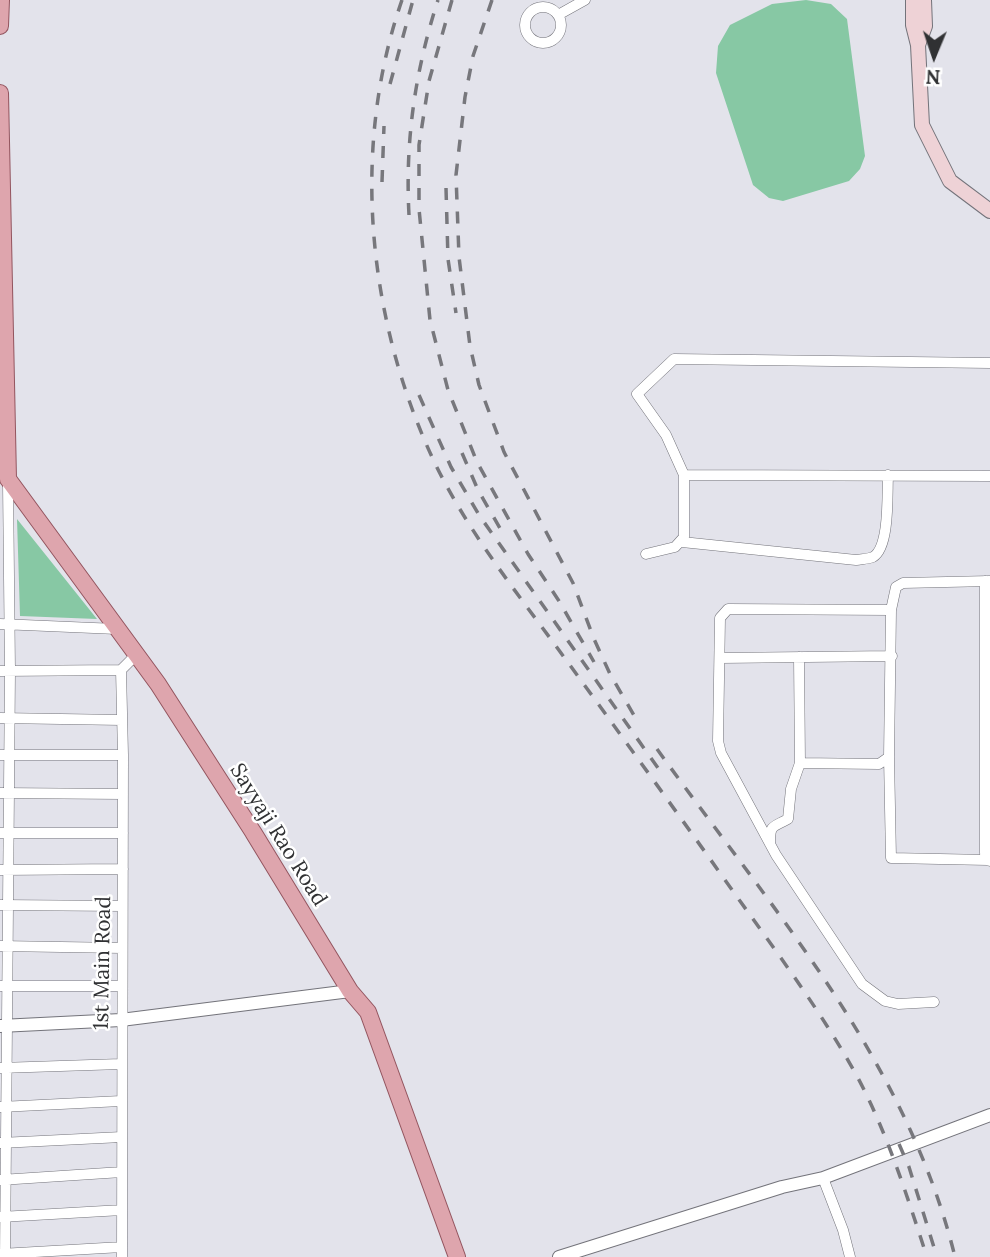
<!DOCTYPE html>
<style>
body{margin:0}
#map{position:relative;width:990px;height:1257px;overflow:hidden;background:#e3e3eb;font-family:Lora,serif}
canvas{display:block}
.north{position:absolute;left:899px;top:21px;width:70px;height:70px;-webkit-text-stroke:5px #fff;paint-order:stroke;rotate:182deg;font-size:19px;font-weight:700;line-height:28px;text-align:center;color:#303133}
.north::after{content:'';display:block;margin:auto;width:24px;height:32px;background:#303133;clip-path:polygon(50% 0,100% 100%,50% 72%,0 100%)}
</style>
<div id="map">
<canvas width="990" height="1257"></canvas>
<div class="north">N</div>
</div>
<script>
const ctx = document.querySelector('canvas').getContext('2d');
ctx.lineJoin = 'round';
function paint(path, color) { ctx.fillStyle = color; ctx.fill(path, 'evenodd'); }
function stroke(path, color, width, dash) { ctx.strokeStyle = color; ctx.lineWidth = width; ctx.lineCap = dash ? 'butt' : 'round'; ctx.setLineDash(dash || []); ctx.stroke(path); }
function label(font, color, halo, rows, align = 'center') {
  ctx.font = font + ' Lora,serif'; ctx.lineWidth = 5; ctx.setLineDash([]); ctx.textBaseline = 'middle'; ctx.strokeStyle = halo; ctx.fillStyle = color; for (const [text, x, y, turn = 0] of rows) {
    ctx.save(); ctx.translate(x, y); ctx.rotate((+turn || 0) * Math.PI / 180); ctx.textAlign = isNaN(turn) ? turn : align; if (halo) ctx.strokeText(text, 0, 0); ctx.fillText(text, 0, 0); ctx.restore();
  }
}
paint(new Path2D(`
 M806,0L831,4L847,19L865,156L860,169L849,181L783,201L769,198L753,185L716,73L718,46L730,25L772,4Z
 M17,519L97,619L20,616Z`), '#87c8a4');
const minor = new Path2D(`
 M525 25a18 18 0 1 1 36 0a18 18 0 1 1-36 0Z
 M558,15L585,0
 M684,475L990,476
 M682,542L856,560C861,559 868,559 873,557C890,547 887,494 888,475
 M646,554L675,547L684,537V475L666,435L637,394L674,359L990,363
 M985,581V853L990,861
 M891,610L728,609L720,618L718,741L721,753L776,855L862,984L885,1001L898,1004L934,1002
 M0,624L117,629
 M721,658L892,656
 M121,670L123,755L122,1257
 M0,671L121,670L136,655
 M0,718L122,720
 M0,755H123
 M889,757L891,858L988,860
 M800,763L879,764L889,757L891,610L896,587L903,583L990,581
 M0,793L123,794
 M0,833H123
 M770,844C770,824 772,828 788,819L791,789L800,763L799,657
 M0,870L123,869
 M0,905L122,906
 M0,946L122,948
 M0,986H122
 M0,1068L121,1064
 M0,1107L121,1101
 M0,1143L122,1137
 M823,1178L843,1230L850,1257
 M0,1180L122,1172
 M0,1217L122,1210
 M0,1254L122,1247
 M5,1257L10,671L8,483`);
const tertiary = new Path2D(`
 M0,1026L121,1020L350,991
 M559,1257L782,1187L823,1178L990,1115`);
const secondary = new Path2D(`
 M913,0V25L918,45L922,125L950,181L990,211
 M918,45L925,26L924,0`);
const primary = new Path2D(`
 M0,26L1,0
 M0,93L8,479L158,684L253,832L350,991L368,1012L457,1257`);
stroke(minor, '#73737a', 11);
stroke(tertiary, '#73737a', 14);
stroke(secondary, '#73737a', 16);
stroke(primary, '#93555f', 18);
stroke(minor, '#fff', 10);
stroke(tertiary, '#fff', 12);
stroke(secondary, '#eed2d6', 14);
stroke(primary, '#dea5ad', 16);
stroke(new Path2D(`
 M402,0C351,147 367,316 432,457C465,528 515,590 561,653C621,735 681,818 740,901C781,958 824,1016 858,1078C888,1135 907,1196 927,1257
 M452,0L429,81L419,145V209L430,320L448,390L477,462L528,554L559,601L594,662
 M492,0L473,56L465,97L456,175L459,257L470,346L479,385L504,452L573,583L594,639L610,674L639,724
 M390,84L413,0
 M382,182L384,126
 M446,188L448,259L456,313
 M409,215C405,141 415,71 438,0
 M419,395L451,467L479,515L658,768
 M462,453L478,490L505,537
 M657,749C772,909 907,1061 955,1257
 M899,1144L909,1167L937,1257`), '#77777c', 3.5, [12, 12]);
label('21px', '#303133', '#fff', [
 ["Sayyaji Rao Road",278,835,58],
 ["1st Main Road",103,963,-89]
]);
</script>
